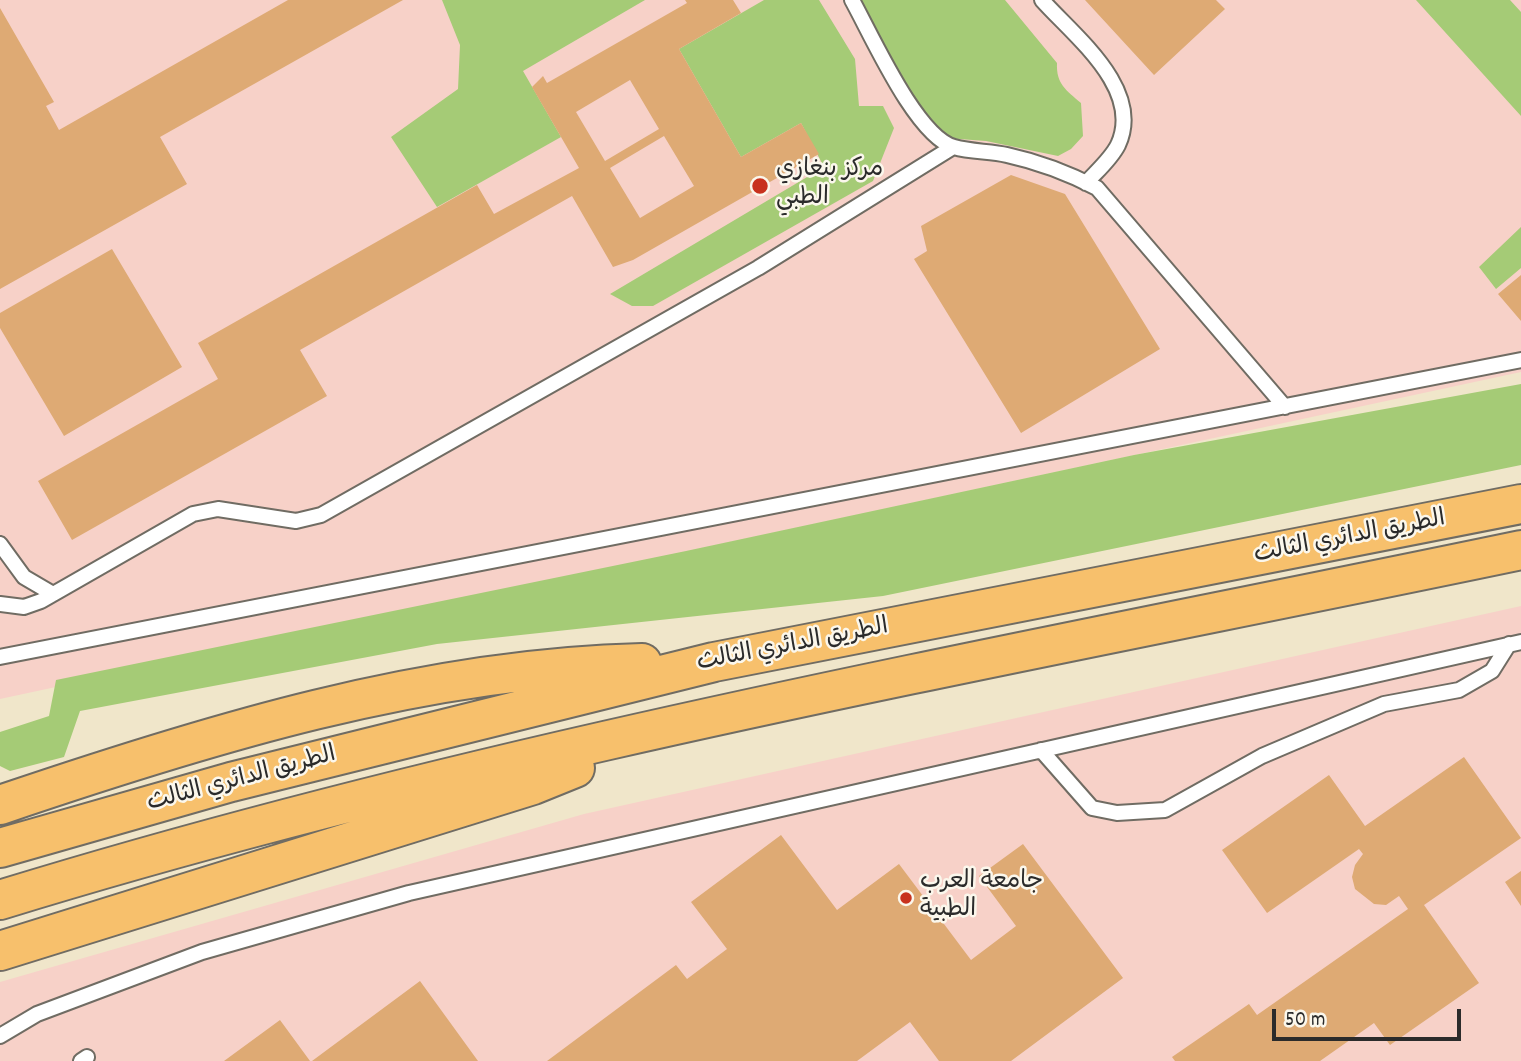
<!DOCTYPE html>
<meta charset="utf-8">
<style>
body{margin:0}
#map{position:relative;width:1521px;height:1061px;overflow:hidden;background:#f0e6ca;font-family:Dekko,sans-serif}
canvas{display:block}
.scale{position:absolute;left:1272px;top:1009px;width:189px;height:32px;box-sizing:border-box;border:4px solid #2b2b2b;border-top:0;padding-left:9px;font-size:21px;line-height:24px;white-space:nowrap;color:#2b2b2b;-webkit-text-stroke:5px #fbf7ec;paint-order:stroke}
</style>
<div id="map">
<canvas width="1521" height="1061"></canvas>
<div class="scale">50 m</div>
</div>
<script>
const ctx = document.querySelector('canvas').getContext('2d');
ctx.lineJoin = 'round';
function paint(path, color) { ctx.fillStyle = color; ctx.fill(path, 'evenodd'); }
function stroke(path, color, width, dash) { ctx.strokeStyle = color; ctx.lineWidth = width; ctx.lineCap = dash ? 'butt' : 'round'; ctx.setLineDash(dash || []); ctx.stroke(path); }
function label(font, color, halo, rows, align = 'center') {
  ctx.font = font + ' Dekko,"Playpen Sans Arabic",sans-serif'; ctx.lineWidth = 5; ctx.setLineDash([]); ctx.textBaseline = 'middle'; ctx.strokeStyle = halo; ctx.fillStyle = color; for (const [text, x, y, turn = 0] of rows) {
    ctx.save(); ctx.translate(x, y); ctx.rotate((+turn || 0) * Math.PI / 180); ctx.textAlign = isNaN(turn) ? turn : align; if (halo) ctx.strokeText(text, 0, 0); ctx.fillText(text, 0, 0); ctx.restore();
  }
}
paint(new Path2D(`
 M0,0H1521V372L0,699Z
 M1521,606V1061H0V982L584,814Z`), '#f7d1c8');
paint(new Path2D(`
 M442,0H645L523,71L561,137L437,207L391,137L458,89L460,45Z
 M764,0H819L855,59L859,106H883L894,128L873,181L653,306H632L610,294L824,167L801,123L741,157L679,49Z
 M858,0H1005L1057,63C1056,84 1066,90 1081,103L1083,136L1071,149L1058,156L986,141L946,138L930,124Z
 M1416,0H1510L1521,12V116Z
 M1521,227V268L1496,289L1479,267Z
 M1521,384V465L883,596L437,644L80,711L64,757L10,771L0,766V732L49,716L56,680L686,551L1134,455Z`), '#a5cb76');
paint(new Path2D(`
 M288,0H403L160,137L187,184L0,289V8L54,102L46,106L59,130Z
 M685,0H733L741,13L679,49L741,157L801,123L819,154L633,260L613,267L572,196L300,350L327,396L72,540L38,481L218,379L198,343L477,185L494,214L579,168L532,87L543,76L547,83L687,3ZM630,80L659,129L605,161L576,112ZM664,136L694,186L640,218L610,168Z
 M1085,0H1216L1225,9L1154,75Z
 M1011,175L1065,194L1160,349L1021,433L914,259L927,251L921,226Z
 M112,249L182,367L64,436L0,328V313Z
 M1521,275V321L1498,294Z
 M1464,757L1521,838L1424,905L1479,983L1390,1045L1374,1023L1320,1061H1175L1172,1057L1249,1004L1257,1015L1408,909L1399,896L1386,905L1374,904L1355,889L1352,877L1355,865L1363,854L1359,849L1267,913L1222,850L1329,775L1365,826Z
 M781,835L837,910L899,864L971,960L1016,926L979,876L1023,844L1123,978L1011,1061H939L910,1022L857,1061H547L676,965L687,979L727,949L691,902Z
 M1521,871V906L1505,882Z
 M420,981L478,1061H312Z
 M280,1020L310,1061H224Z`), '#deaa74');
const lane = new Path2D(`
 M852,0C872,36 916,136 954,147C971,152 990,151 1007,155C1039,162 1068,173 1097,188L1285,407
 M1042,0C1074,36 1144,89 1118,145C1111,159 1097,171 1086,183
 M0,544L24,577L53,594
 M0,604L24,607L41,601L193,514L218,509L296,521L321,515L758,268L953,147
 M0,657L1521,360
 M1041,750L1092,808L1117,813L1165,810L1262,756L1384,704L1459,690L1492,671L1509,644
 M0,1036L37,1014L202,952L409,893L1521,642
 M81,1061L87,1057`);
const highway = new Path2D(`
 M0,805C206,735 423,668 642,663
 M0,848L231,782L714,662L1521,504
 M0,900C497,747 1012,656 1521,550
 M0,951L533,785L575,768`);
stroke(lane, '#706c63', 18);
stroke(highway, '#706c63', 42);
stroke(lane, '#fff', 14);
stroke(highway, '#f7c06c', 38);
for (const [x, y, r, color] of [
 [760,186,9,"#c8321e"],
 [906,898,7,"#c8321e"]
]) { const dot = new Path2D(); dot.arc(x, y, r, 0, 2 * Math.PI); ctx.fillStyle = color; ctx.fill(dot); stroke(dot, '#fbf7ec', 2.5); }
label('24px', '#2b2b2b', '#fbf7ec', [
 ["مركز بنغازي",776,172],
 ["الطبي",776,200],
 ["جامعة العرب",920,884],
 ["الطبية",920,912]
], 'left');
label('24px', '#2b2b2b', '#fbf7ec', [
 ["الطريق الدائري الثالث",1350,539,-11],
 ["الطريق الدائري الثالث",793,647,-11],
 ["الطريق الدائري الثالث",242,781,-15]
]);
</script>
